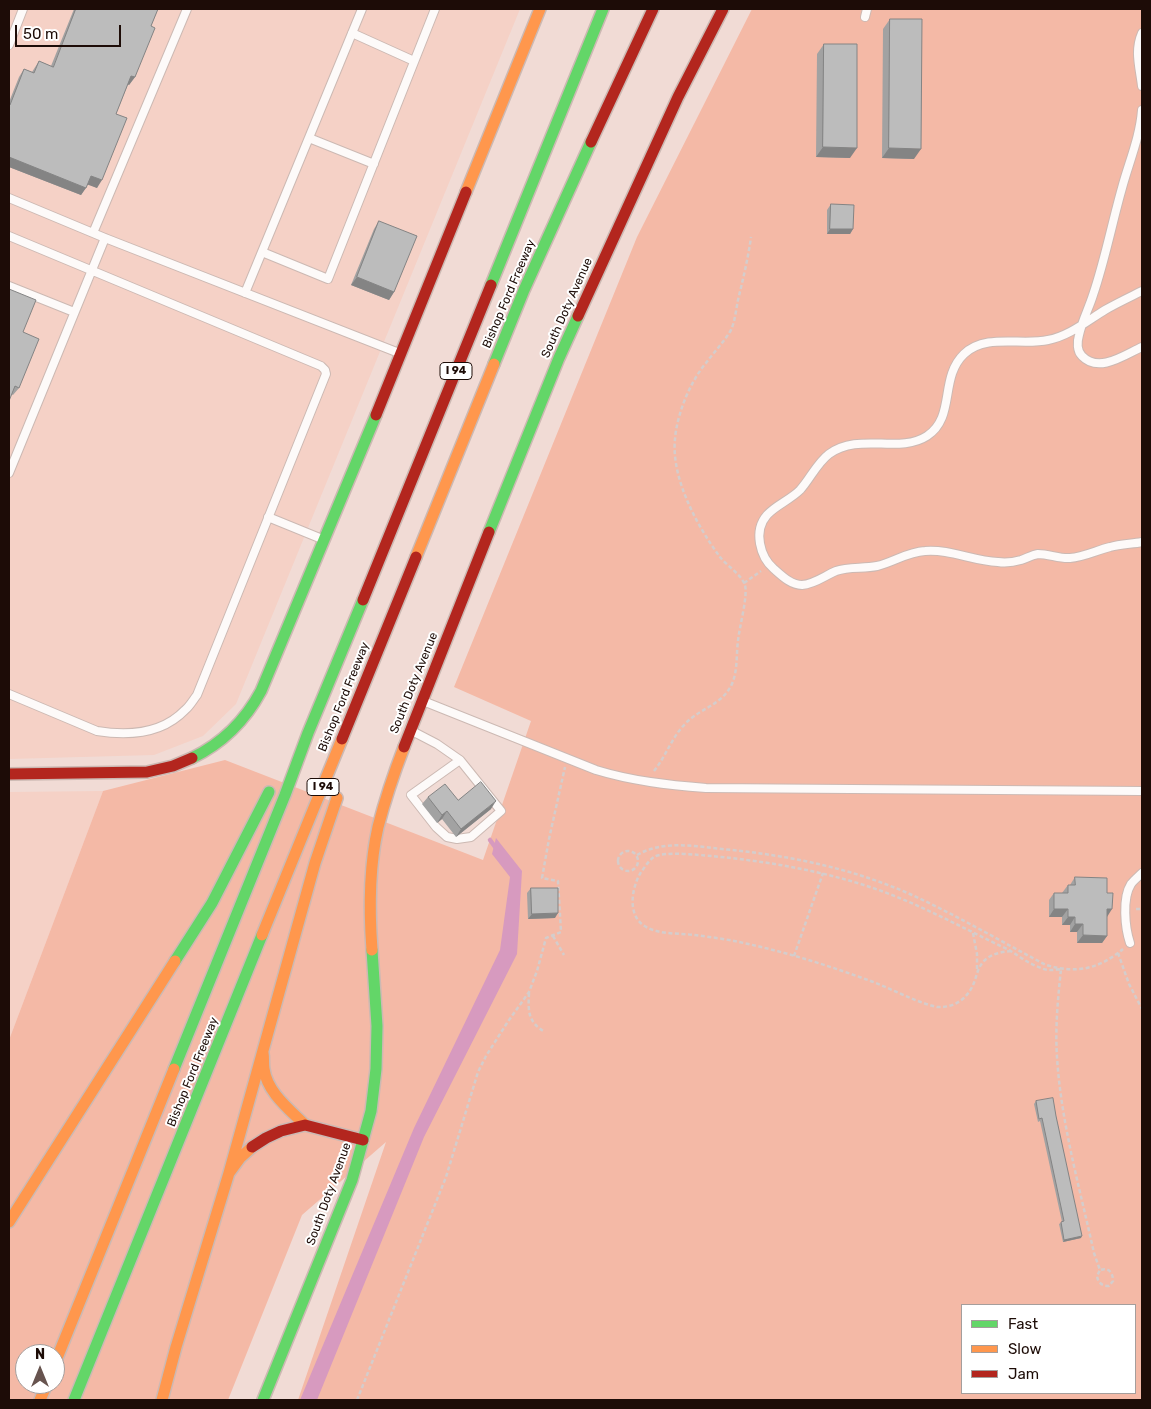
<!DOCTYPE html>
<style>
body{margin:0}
#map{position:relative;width:1151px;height:1409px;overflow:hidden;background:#f1dbd5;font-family:Rubik,sans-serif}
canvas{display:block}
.frame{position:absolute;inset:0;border:10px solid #1d0c07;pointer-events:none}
.legend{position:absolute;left:961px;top:1304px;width:175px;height:90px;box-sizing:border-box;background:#fff;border:1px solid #a59e9c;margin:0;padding:6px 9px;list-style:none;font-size:15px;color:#1d0c07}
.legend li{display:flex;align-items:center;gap:10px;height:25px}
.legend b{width:25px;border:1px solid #a59e9c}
.north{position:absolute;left:15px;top:1344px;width:50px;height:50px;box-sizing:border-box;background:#fff;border:1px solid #a59e9c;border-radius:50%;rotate:0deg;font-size:14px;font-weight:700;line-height:20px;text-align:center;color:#1d0c07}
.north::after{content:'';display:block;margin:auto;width:18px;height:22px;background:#67544f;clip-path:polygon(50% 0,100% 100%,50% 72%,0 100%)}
.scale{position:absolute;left:15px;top:25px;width:106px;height:22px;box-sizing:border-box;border:2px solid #1d0c07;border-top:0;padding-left:6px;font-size:15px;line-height:18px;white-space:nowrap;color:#1d0c07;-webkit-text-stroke:4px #fff;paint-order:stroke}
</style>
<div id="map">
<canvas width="1151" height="1409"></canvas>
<div class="frame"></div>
<ul class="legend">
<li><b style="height:6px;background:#63d668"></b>Fast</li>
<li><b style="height:6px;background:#ff974d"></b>Slow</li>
<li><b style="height:6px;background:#b3261e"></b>Jam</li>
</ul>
<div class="north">N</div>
<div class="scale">50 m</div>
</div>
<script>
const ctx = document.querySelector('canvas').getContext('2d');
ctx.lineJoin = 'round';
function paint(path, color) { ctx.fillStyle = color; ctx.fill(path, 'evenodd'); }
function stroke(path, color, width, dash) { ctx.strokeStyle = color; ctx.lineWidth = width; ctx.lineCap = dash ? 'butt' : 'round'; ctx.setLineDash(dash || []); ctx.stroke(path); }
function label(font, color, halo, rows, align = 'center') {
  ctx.font = font + ' Rubik,sans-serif'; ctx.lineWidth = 4; ctx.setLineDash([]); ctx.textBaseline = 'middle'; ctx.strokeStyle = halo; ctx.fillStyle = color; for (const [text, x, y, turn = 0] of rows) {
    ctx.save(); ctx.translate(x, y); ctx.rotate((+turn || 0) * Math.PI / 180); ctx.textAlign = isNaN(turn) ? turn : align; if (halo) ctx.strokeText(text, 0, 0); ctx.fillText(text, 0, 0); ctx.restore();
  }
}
paint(new Path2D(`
 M9,9H520L236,704L203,736L154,755L9,759Z
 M103,791L9,1040V792Z`), '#f5d1c6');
paint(new Path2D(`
 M752,9H1142V1400H298L386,1142L302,1215L228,1400H9V1040L103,791L225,760L483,860L531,721L454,687L637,237ZM962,1305H1135V1393H962ZM25,1354H55V1384H25Z`), '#f4b9a6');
paint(new Path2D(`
 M496,838L522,871L517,954L424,1137L317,1400H300L414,1128L500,950L510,877L492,854Z`), '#d79abf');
stroke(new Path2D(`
 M490,840L498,851`), '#d79abf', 4.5);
const lane = new Path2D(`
 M865,17L867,9
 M352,33L414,61
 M1142,33C1134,51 1140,68 1142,86
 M9,45L23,9
 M1142,110C1140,137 1129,162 1122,188C1112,223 1105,260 1093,295C1089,308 1082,321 1079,335C1077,342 1077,351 1082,356C1099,374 1126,354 1142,347
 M309,138L374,164
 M9,198L105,238L399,353
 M93,233L187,9
 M9,236L321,366L325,370L326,374L197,695C193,700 190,706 185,710C162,734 128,736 97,731L9,694
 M262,252L328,279L435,9
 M9,286L74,312
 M1142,291C1130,297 1117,303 1105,310C1087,321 1069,336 1048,340C1021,346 986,333 964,354C939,378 956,417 927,436C899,454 859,432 829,454C817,463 810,479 800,490C790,500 776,505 767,515C753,531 760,557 774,569C782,576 791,585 802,585C815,584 824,576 836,571C849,566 863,569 877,566C894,562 907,552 925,551C950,549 973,561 998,562C1005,563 1014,562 1021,560C1027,558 1032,555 1038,554C1049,554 1060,559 1070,558C1084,557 1097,550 1110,547C1121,544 1132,544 1142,542
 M245,293L362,9
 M9,473L105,238
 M268,517L322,539
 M423,701L596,770C632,781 668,785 706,788L1142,791
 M412,731L437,744L460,760L501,811L471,837L457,839L447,837L436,827L411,795L460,760
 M1130,943C1125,928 1122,898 1131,884C1134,880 1138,877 1142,873`);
const fast = new Path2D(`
 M491,285L603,9
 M494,364L524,290L591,142
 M489,532L559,358L578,316
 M192,758C223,743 245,721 261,691L376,415
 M175,961L212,903L269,792
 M174,1069L285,795L308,733L363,600
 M74,1400L262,935
 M263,1400L352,1180L371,1111L376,1069L377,1026L372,950`);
const slow = new Path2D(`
 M466,192L540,9
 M416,557L494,364
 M262,935L342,739
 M372,950C369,910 369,867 378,827C385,800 394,773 404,747
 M263,1053C264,1058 263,1064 264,1069C267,1092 289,1109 305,1125
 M229,1173L315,863L337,798
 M9,1222L175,961
 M55,1363L174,1069
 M40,1400L47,1384
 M162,1400L176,1347L229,1173L240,1158L252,1147`);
const jam = new Path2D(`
 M591,142L653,9
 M578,316L678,97L723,9
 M376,415L466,192
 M363,600L491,285
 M342,739L416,557
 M404,747L489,532
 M9,774L147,772L173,766L192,758
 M252,1147L266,1138L281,1131L305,1125L363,1140`);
stroke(lane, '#ccb9b3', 10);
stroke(fast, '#ccb9b3', 14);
stroke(slow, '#ccb9b3', 14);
stroke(jam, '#ccb9b3', 14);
stroke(new Path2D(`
 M744,583L761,571
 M654,771C666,756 672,737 685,724C700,708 720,706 731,686C738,672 736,656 738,641C739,628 748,597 745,585C741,574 727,566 720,557C697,526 671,478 675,439C677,414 690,382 706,363C714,352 724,342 731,330C735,321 736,310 738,300C743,279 748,259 751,237
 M618 861a10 10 0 1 1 20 0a10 10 0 1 1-20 0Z
 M637,855C663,840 693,846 722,849C787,855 852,868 912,895C958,916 1002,942 1046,965C1077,974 1099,969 1123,949
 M1136,909H1142
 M973,933L977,954V970
 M553,936L564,955
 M1011,951C1001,952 990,954 983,962C978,968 977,974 975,980C969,998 955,1008 937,1007C912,1001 889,987 865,979C824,964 782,951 739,942C725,939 710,937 695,935C678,933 657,935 643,925C627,913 632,887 641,872C645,867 649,860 654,857C664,851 699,855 711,856C776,862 842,874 902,899C938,914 973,933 1009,950C1019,956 1029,964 1041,968C1047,971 1054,970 1061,969C1058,998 1055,1028 1057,1057C1061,1123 1080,1189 1094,1253L1100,1270L1097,1276C1098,1283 1102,1286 1109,1286L1113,1281C1113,1272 1108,1267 1100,1270
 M1118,953L1129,984L1142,1009
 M794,956L823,873
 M529,993C528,1012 528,1022 545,1032
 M357,1400L446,1177L478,1072L486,1056L507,1023L529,992L537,971L546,938L561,932L558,881L542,878L549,839L565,767`), '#d4cdcc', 2.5, [4, 2.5]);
stroke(lane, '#fdfaf9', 8);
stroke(fast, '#63d668', 11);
stroke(slow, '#ff974d', 11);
stroke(jam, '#b3261e', 11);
paint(new Path2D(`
 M74,9H158L151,26L135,77L129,85L128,84L116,114L97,188L88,184L81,195L9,167V102L19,77L24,69L32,72L39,61L51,66Z
 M890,19L914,159L882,158L883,29Z
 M824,44L850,158L816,157L817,54Z
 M831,204L853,229L850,234H827V210Z
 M379,221L394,292L389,300L351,285L374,229Z
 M23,332L19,388L13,395L11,394Z
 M428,797L458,800L491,809L456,837L442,819L437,823L422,804Z
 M1075,877L1107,917V936L1102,943H1077V932H1070V925H1062V917H1049V900L1054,893H1062L1068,885H1070Z
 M531,888L555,918L528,919L527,893Z
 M1036,1101L1056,1116L1081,1238L1063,1242L1059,1224L1062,1222L1040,1121L1038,1122L1034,1104Z`), '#a2a2a2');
paint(new Path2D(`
 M131,76L135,77L129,85L126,83Z
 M823,147L857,148L850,158L816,157Z
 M889,148L921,149L914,159L882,158Z
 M9,157L86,188L81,195L9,167Z
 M91,176L102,180L97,188L86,184Z
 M830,229H853L850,234H827Z
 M357,277L394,292L389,300L351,285Z
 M496,801L491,809L456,837L461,829Z
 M447,811L442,819L437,823L442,815Z
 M1054,909H1068L1062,917H1049Z
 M1107,909H1112L1107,917Z
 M558,913L555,918L528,919L532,914Z
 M1068,917H1075L1070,925H1062Z
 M1075,924H1083L1077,932H1070Z
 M1083,935L1107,936L1102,943H1077Z
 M1082,1236L1081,1238L1063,1242L1064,1240Z`), '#848484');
const building = new Path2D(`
 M76,9H158L151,26L155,28L135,77L131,76L116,114L127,118L102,180L91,176L86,188L9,157V104L10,105L24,69L34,73L39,61L53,67Z
 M890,19H922L921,149L889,148Z
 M824,44H857V148L823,147Z
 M831,204L854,205L853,229H830Z
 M379,221L417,236L394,292L357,277Z
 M9,289L36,300L23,332L39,339L19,388L15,386L9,401Z
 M481,782L496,801L461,829L447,811L442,815L428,797L445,784L458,800Z
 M1075,877L1107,878V893H1113L1112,909H1107V936L1083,935V924H1075V917H1068V909H1054V893H1068V885H1075Z
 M531,888H558V913L532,914Z
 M1053,1098L1056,1116L1082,1236L1064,1240L1061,1222L1064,1221L1042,1118L1039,1119L1036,1101Z`);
paint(building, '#bcbcbc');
stroke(building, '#848484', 1);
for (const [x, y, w] of [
 [456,371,32],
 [323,787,32]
]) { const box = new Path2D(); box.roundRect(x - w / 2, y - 8.5, w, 17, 4); ctx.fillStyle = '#fff'; ctx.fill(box); stroke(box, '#1d0c07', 1); }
label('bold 11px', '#1d0c07', null, [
 ["I 94",456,371],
 ["I 94",323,787]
]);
label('12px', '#1d0c07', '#fff', [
 ["Bishop Ford Freeway",509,294,-67],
 ["South Doty Avenue",567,308,-66],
 ["South Doty Avenue",414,683,-68],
 ["Bishop Ford Freeway",344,697,-68],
 ["Bishop Ford Freeway",193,1072,-68],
 ["South Doty Avenue",329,1194,-70]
]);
</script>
